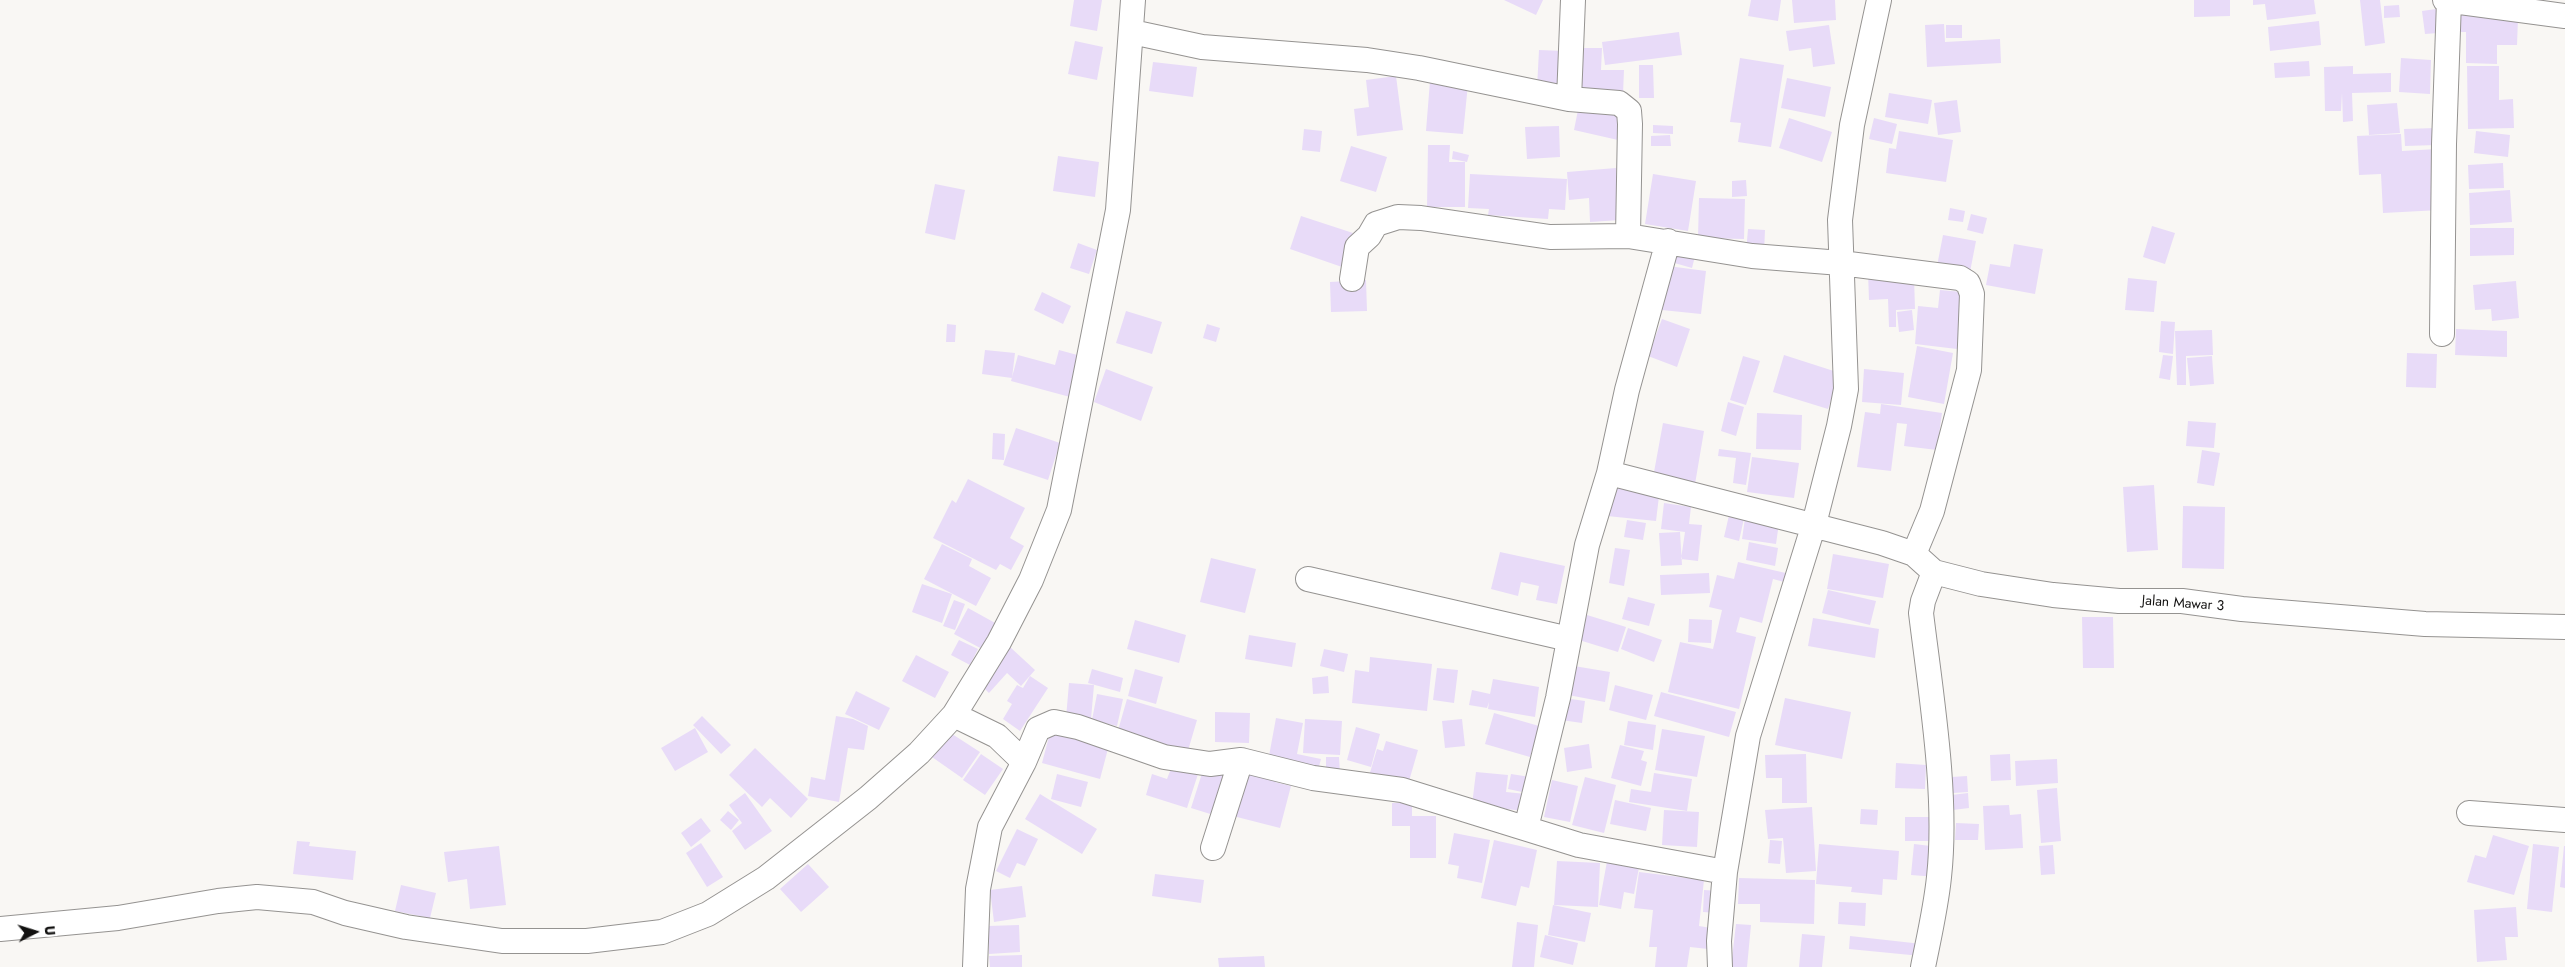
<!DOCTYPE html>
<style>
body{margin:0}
#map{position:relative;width:2565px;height:967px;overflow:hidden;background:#f9f7f4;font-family:Jost,sans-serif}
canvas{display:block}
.north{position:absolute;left:10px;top:907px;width:50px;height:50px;-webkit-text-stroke:4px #fff;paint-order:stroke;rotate:85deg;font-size:14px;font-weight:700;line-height:20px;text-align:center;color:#121110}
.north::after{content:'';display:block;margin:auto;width:18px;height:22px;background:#121110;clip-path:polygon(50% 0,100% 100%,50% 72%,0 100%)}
</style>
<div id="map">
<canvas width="2565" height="967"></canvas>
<div class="north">U</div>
</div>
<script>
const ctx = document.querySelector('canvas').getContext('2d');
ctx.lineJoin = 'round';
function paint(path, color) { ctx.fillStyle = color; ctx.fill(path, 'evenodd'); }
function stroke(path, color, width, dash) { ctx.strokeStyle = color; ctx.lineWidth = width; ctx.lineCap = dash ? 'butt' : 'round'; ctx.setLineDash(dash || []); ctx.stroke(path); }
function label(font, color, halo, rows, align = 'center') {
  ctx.font = font + ' Jost,sans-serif'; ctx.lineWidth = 5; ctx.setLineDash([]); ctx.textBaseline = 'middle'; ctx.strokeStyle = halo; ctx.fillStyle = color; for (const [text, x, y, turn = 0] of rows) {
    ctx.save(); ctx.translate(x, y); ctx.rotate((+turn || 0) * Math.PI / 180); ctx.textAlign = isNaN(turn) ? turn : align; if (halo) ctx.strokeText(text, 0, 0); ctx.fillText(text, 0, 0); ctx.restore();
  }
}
paint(new Path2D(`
 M1074,0H1102L1097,31L1070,26Z
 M1504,0H1543L1536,15Z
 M1751,0H1781L1778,21L1748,16Z
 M1792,0H1835L1836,20L1794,23Z
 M2194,0H2230V16L2194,17Z
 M2253,0H2314L2316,14L2267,20L2265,4L2253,5Z
 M2360,0H2380L2385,43L2365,46Z
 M2399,5L2400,17L2384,18V6Z
 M2436,9L2438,33L2425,34L2422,11Z
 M2460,9L2518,18L2517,45H2497V64L2466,63V32H2459Z
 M2319,21L2321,45L2270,51L2268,27Z
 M1944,24L1945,42L2000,39L2001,63L1927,67L1925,25Z
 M1829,25L1835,64L1813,67L1811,48L1789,51L1786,31Z
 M1946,25H1962V38H1946Z
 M1679,32L1682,55L1605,65L1602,42Z
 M1075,41L1103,47L1097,80L1068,74Z
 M1579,48H1602L1601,70H1624L1623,94L1579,93Z
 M1539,50L1564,51L1562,90L1537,88Z
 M1740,58L1784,65L1771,147L1738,142L1741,123L1730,122Z
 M2401,58L2431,60L2430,94L2399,92Z
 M2309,61L2310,76L2275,78L2274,63Z
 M1153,62L1197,67L1193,97L1149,91Z
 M1639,65H1653L1654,98H1639Z
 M2353,66V74L2391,73V92L2352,93L2353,121L2343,122L2342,93L2341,111H2325L2324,67Z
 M2467,66H2499V100L2513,99L2514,128L2468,129Z
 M1396,76L1403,130L1357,136L1354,109L1369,107L1366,80Z
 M1787,78L1831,87L1825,117L1781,108Z
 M1430,81L1468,84L1463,134L1426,131Z
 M1889,93L1932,100L1928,124L1885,117Z
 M1957,100L1961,132L1938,135L1934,103Z
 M2397,103L2400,133L2369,135L2367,105Z
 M1579,105L1623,115L1618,140L1574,130Z
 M1789,118L1832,132L1822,162L1779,148Z
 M1874,118L1897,124L1892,144L1869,139Z
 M1653,125L1673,126V134L1653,133Z
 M1559,126L1560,157L1527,159L1525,127Z
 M2436,128L2437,145L2405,146L2404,129Z
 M1304,129L1322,131L1320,152L1302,150Z
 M1899,131L1953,140L1946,182L1886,173L1889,148L1896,149Z
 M2476,131L2510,135L2508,157L2474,153Z
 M2401,134L2402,151L2437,149L2440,210L2383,213L2381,174L2359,175L2357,136Z
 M1670,135L1671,146H1651V136Z
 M1428,145H1450L1449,162H1465V207H1427Z
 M1351,146L1387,157L1376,192L1340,181Z
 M1453,151L1469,155L1467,162L1452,159Z
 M1058,156L1099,162L1095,197L1053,191Z
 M2503,163L2504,188L2469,189L2468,165Z
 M1616,168L1620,220L1590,222L1589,198L1569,200L1567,172Z
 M1470,174L1567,179L1565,210L1549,209L1548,219L1488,215L1489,209L1468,208Z
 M1653,174L1696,181L1688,231L1645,224Z
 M1746,180L1747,196L1732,197V181Z
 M935,184L965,190L955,240L925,233Z
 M2510,190L2512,222L2470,225L2469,193Z
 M1699,198L1745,199L1744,239L1698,238Z
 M1950,208L1965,211L1963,222L1948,220Z
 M1971,214L1987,218L1983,234L1967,230Z
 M1301,216L1353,233L1342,267L1290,249Z
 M2152,226L2175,233L2165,264L2143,257Z
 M2470,228H2514V255L2470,256Z
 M1748,229L1765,230L1764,253L1746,252Z
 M1943,235L1976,241L1970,272L1937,266Z
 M1078,243L1097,250L1089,274L1070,268Z
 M2014,244L2043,249L2035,294L1986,285L1990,264L2010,267Z
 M1676,246L1696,252L1692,268L1671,262Z
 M1668,266L1706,271L1701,314L1662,310Z
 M1868,272L1914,277L1915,309L1896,310V327H1889L1888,299L1869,300Z
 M2128,278L2157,281L2154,312L2125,310Z
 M1366,280L1367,311L1331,312L1330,282Z
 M2516,281L2519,318L2492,321L2491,309L2475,310L2473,285Z
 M1940,290L1962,292L1957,349L1915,344L1918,306L1938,308Z
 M1042,292L1071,306L1063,324L1034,310Z
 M1912,310L1914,330L1899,332L1897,312Z
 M1126,311L1162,322L1152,354L1116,343Z
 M1662,319L1690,329L1677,367L1648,356Z
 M2161,321L2175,322L2173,354L2159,352Z
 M947,324L956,325L955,342H946Z
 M1207,324L1220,328L1216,342L1203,338Z
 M2456,329L2507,331V357L2455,355Z
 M2212,330L2213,355L2186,356V385H2177L2175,331Z
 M1917,346L1953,353L1944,404L1908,397Z
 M985,350L1015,353L1012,378L982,374Z
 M1059,350L1081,356L1070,397L1011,381L1018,355L1055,365Z
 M2407,353L2437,354L2436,388L2406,387Z
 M1784,355L1840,373L1828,409L1773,392Z
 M2163,355L2173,356L2170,380L2159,378Z
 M1743,356L1760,361L1746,405L1730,400Z
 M2212,356L2214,384L2190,386L2187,358Z
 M1106,369L1153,387L1141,421L1094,402Z
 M1864,369L1904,373L1901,405L1862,402Z
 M1728,402L1744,407L1736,436L1721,431Z
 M1881,404L1942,413L1937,450L1904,446L1907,424L1897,423L1891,471L1857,467L1865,412L1880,414Z
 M1757,413L1802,415L1801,450L1756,449Z
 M2188,421L2216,423L2214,448L2186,446Z
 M1663,423L1704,431L1694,490L1652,483Z
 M1016,428L1060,443L1048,480L1003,465Z
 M993,433L1005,434L1004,460L992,459Z
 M1719,449L1751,453L1746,485L1733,483L1736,458L1718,456Z
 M2202,450L2220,453L2214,486L2197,483Z
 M1752,457L1799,463L1794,498L1747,492Z
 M968,479L1025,508L1010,538L1024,546L1011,570L1000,564L996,570L933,538L952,500L956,503Z
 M1610,483L1660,488L1656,521L1607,516Z
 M2154,485L2158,550L2127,552L2123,487Z
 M1664,503L1691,507L1689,524L1702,525L1698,561L1681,559L1685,532L1661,529Z
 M2183,506L2225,507L2224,569L2182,568Z
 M1730,511L1745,514L1739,541L1724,537Z
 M1745,518L1779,523L1776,544L1742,539Z
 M1627,520L1646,523L1643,540L1624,537Z
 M1680,532L1682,565L1661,566L1659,533Z
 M1749,542L1778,548L1775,566L1746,560Z
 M942,544L972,559L969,566L991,578L976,606L924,579Z
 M1615,548L1630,550L1624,586L1609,583Z
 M1500,552L1565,566L1557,604L1536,600L1539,586L1521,582L1518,596L1491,589Z
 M1833,554L1889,564L1883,598L1827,589Z
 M1211,558L1256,569L1245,613L1200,602Z
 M1738,562L1790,574L1788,583L1773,579L1762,623L1740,617L1736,632L1756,637L1739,709L1668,692L1680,642L1713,649L1722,610L1709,607L1717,575L1734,579Z
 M1709,573L1710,593L1661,595L1660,575Z
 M922,584L952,594L942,623L912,612Z
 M1828,590L1876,601L1870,625L1822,613Z
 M1628,597L1655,604L1649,626L1622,619Z
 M954,600L965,604L955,630L943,626Z
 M968,608L997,624L984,650L954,634Z
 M1587,615L1626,627L1618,652L1579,640Z
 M2082,617H2113L2114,668H2083Z
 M1813,618L1879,629L1875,658L1808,646Z
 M1689,619L1712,620L1711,643L1688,642Z
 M1135,620L1186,635L1179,663L1127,649Z
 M1628,628L1662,640L1654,662L1621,649Z
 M1249,635L1296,643L1292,667L1245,659Z
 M959,640L978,649L970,665L951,655Z
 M1010,647L1035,670L1021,686L1007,673L989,693L978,682Z
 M1324,649L1348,654L1344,672L1320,666Z
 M916,655L949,672L935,698L902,681Z
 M1370,657L1432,664L1427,711L1352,703L1355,670L1369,672Z
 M1568,665L1610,672L1605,702L1563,694Z
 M1437,668L1458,670L1454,703L1433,700Z
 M1092,669L1123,678L1120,692L1088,683Z
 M1135,669L1163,677L1156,704L1128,696Z
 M1030,676L1048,688L1020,731L1003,719L1012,704L1007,701L1017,685L1023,688Z
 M1328,676L1329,693L1313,694L1312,678Z
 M1493,679L1539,687L1535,717L1488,709L1489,702L1487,708L1469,705L1472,690L1490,694Z
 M1069,683L1094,685L1091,719L1066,718Z
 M1615,685L1653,695L1646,720L1609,710Z
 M856,691L890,708L879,730L845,714Z
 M1661,692L1736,712L1729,737L1654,716Z
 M1097,694L1123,699L1117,726L1092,720Z
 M1564,698L1585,701L1582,723L1561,720Z
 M1785,698L1851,712L1842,759L1775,745Z
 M1127,699L1197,720L1187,754L1117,734Z
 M1215,712L1250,713L1249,743L1215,742Z
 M1494,713L1539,726L1530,757L1485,744Z
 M702,716L731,745L721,754L693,725Z
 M836,716L853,719L868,726L864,750L848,748L839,802L808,796L811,777L825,780Z
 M1276,718L1303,723L1297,754L1321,759L1317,774L1295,770L1296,761L1269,756Z
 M1305,719L1342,721L1340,755L1303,753Z
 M1462,719L1465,746L1445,748L1442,721Z
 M1628,721L1656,725L1653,750L1624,745Z
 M1356,727L1380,734L1371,767L1347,760Z
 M695,728L708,752L675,771L661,748Z
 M1051,729L1109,745L1100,779L1042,763Z
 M1662,729L1705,736L1697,777L1655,770Z
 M949,732L980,752L962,778L932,757Z
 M1386,741L1418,750L1407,788L1369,776L1377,749L1383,751Z
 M1589,744L1592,768L1567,772L1564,748Z
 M1620,745L1644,751L1641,760L1647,762L1641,786L1611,778Z
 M755,748L808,799L791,818L770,798L762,807L729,775Z
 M981,754L1003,769L985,795L963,780Z
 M1806,754L1807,803H1782V778H1766L1765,755Z
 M2010,754L2011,780L1991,781L1990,755Z
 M1326,757H1339L1340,774H1326Z
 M2057,759L2058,783L2016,786L2015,761Z
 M1896,763L1926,765L1925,789L1895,788Z
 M1246,764L1278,772L1275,782L1291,786L1280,828L1233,816Z
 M1172,766L1198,774L1187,808L1146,795L1152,774L1167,779Z
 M1204,767L1233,776L1220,817L1191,808Z
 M1476,772L1508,775L1506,792L1526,794L1524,811L1472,805Z
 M1654,773L1692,779L1687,811L1629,802L1631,789L1651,792Z
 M1057,774L1088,782L1081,807L1051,799Z
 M1511,774L1530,777L1527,793L1508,789Z
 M1967,776L1968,792L1953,793L1952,777Z
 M1585,777L1616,785L1604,833L1572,825Z
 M1552,780L1578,786L1570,822L1544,817Z
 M2057,788L2061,841L2041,843L2037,790Z
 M745,793L772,831L745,850L732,831L742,823L729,805Z
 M1968,793L1969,808L1945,811L1943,796Z
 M1040,794L1097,829L1082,854L1025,819Z
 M1615,800L1651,808L1646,831L1610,824Z
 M1392,803H1412V816H1436V858H1410V826H1392Z
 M2009,805L2010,815L2021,814L2023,848L1985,850L1983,806Z
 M1812,807L1816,871L1786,873L1783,838L1768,839L1765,810Z
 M1861,809L1878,810L1877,825L1860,824Z
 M1664,810L1699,812L1697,847L1662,845Z
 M728,811L739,820L731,830L720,820Z
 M1905,817H1939V841H1905Z
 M701,818L711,831L691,847L681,833Z
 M1956,823L1979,824L1978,840H1955Z
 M1017,829L1038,839L1025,866L1017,863L1010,878L996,871Z
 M1454,833L1490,840L1482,883L1457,878L1459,866L1448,864Z
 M2493,835L2529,846L2514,895L2467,882L2475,855L2486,858Z
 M1494,840L1537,850L1529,888L1521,886L1516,906L1481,898Z
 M1770,840L1782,841L1780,864L1768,863Z
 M297,841L310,842L309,846L356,851L353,880L293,874Z
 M701,843L723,877L707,887L686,853Z
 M1819,844L1899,851L1897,880L1883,879L1882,895L1851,892L1852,887L1816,884Z
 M1914,844L1939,847L1937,877L1911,875Z
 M2533,844L2559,847L2552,912L2527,909Z
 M2053,845L2055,874L2041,875L2039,846Z
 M499,846L506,905L470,909L467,879L448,882L444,852Z
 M2564,846H2565V888L2560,887Z
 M1608,856L1640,862L1634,894L1624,892L1621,909L1599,905Z
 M1557,861L1600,863L1598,907L1554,905Z
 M808,864L829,887L801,912L780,889Z
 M1639,872L1704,880L1699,926L1711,928L1708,949L1690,947L1687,967H1655L1657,947H1649L1653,910L1634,908Z
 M1155,874L1204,880L1201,903L1152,896Z
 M1739,878L1815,880L1814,924L1760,922V904H1738Z
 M401,885L436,893L430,918L395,911Z
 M1022,886L1026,917L994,922L990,890Z
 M1704,890L1718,891L1716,913L1703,912Z
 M1839,902L1866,903L1865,926L1838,924Z
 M1553,905L1591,913L1585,942L1548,935Z
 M2516,907L2518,937H2505L2507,960L2477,962L2474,910Z
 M1517,922L1538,925L1534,967H1512Z
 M1736,924L1751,925L1747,967H1731Z
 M1019,925L1020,952L989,954L988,926Z
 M1802,934L1825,936L1822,967H1799Z
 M1545,935L1578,943L1573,965L1540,957Z
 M1850,936L1922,944L1921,956L1849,949Z
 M1022,955V967H990L989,956Z
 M1264,956L1265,967H1219L1218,958Z`), '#e8dbf8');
const street = new Path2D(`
 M2445,0L2565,16
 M1132,32L1202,47L1367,60L1419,68L1569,99L1619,103L1629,111L1630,124L1628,236
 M1569,99L1573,0
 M1352,279L1357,247L1369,236L1376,224L1398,217L1421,218L1550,237L1628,236L1752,256L1841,263L1960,278L1968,283L1972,294L1969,370L1932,511L1914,554
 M2442,334L2444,144L2449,1
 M1609,473L1882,543L1914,554L1934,572L1981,584L2053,595L2119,601H2182L2242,609L2425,624L2565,627
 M1308,579L1569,639
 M954,715L997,736L1024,762L1038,729L1054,722L1078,727L1164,757L1210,764L1241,760L1313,778L1402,790L1579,845L1725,872
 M2469,813L2565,820
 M1526,828L1558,698L1587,545L1609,473L1627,390L1668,241
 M1213,848L1241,760
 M0,929L118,918L218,901L257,897L313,902L345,913L406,927L502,941H587L662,932L708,914L766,878L868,798L919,753L954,715L999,642L1031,580L1059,510L1118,210L1133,0
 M975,967L978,889L990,827L1024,762
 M1720,967L1719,941L1725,872L1748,736L1814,524L1839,426L1846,389L1840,220L1852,125L1879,0
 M1923,967C1929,937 1936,907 1939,877C1948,796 1931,695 1921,613L1923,601L1934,572`);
stroke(street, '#959391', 26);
stroke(street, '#fff', 24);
label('14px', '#121110', '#fff', [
 ["Jalan Mawar 3",2183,604,4]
]);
</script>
